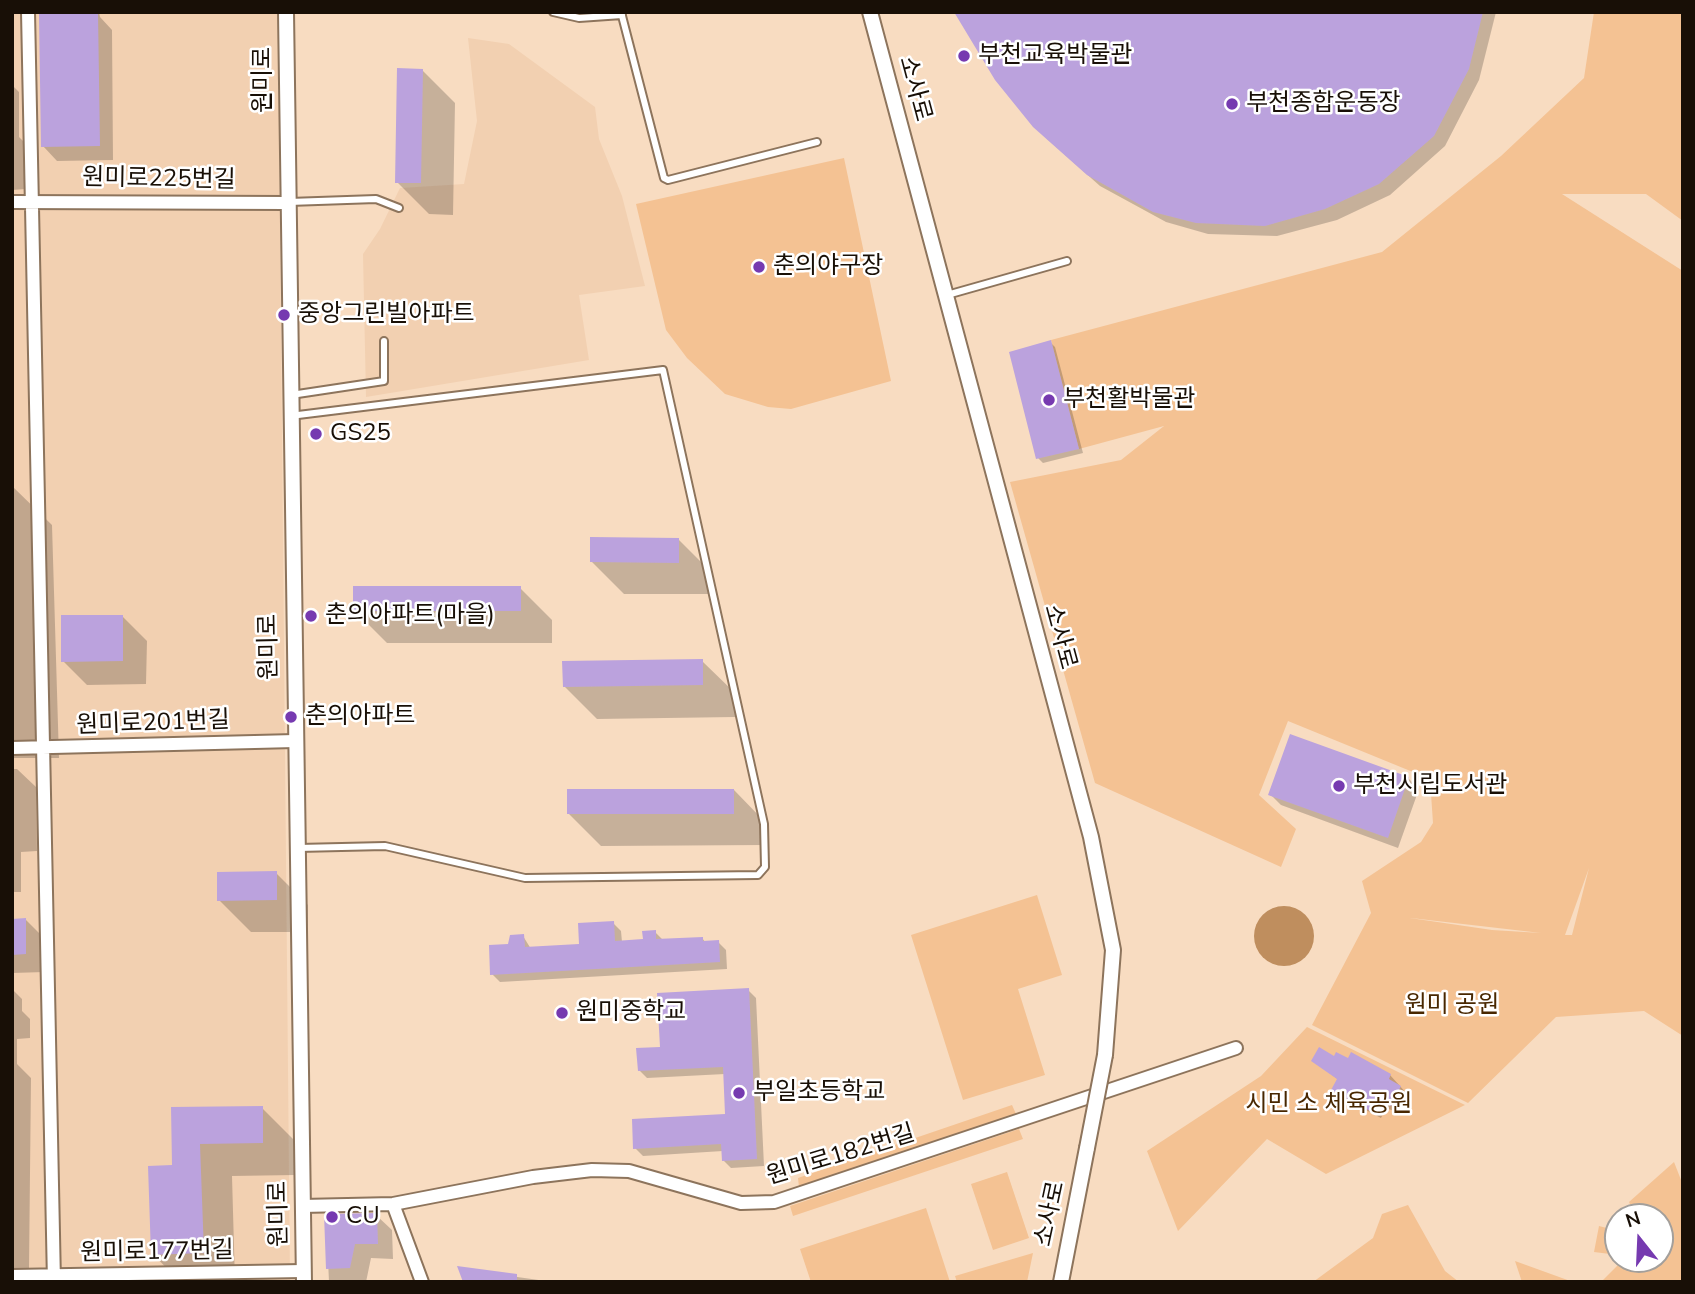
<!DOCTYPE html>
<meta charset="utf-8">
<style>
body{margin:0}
#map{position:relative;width:1695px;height:1294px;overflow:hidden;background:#f8dcc1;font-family:"Nunito Sans",sans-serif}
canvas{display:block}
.frame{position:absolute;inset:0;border:14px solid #180f06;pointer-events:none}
.north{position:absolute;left:1604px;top:1203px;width:70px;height:70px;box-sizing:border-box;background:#fff;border:2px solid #a39f9b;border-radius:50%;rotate:342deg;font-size:19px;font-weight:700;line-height:28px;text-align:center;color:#180f06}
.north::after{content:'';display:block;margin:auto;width:24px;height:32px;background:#763ab0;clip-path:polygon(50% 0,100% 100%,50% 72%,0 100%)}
</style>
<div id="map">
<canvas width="1695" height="1294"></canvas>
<div class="frame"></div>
<div class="north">N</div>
</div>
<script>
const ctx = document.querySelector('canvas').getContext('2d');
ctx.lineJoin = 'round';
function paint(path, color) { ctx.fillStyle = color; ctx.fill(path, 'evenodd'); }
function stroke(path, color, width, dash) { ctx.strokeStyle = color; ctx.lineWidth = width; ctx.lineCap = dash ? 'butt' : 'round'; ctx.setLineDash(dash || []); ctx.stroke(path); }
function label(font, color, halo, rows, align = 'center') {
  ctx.font = font + ' "Nunito Sans","Noto Sans KR",sans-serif'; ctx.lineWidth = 5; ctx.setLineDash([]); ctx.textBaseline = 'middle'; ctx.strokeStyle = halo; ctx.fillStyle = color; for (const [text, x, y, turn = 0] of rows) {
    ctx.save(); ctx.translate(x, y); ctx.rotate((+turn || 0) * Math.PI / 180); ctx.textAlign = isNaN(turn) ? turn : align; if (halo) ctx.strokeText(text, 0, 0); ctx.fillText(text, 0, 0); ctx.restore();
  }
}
paint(new Path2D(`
 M12,12H278L290,1282H12Z
 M468,38L509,44L595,107L599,139L622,196L645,286L579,295L589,360L366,397L363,254L380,229L400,188L464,184L477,121Z`), '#f2d0b1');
paint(new Path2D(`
 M1594,12H1683V221L1646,194H1562L1683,271V1036L1644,1011L1556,1017L1468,1103L1312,1025L1371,913L1362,881L1421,842L1433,823L1430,779L1288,721L1259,795L1296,829L1281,867L1095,783L1010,482L1121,460L1164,426L1079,449L1051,340L1382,252L1501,156L1584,78ZM1589,868L1572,935H1565ZM1410,918H1411L1541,933L1492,930Z
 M844,158L891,381L791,409L768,407L725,394L687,358L666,330L636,204Z
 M1037,895L1062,975L1018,989L1045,1075L963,1100L911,935Z
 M1307,1027L1465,1105L1326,1174L1267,1139L1178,1231L1147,1151L1261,1076Z
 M1012,1105L1016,1114L799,1187L798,1178Z
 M1019,1129L1023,1139L793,1216L790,1206Z
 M1674,1162L1683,1185V1282H1601L1624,1259H1660V1217H1636L1629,1202Z
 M1007,1172L1029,1238L993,1250L971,1184Z
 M1408,1205L1445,1271L1459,1282H1313L1373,1238L1382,1214Z
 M926,1208L950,1282H811L800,1249Z
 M1599,1226L1618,1231V1255L1594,1252Z
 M1033,1253L1027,1282H957L955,1276Z
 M1515,1261L1573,1282H1522Z`), '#f4c293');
paint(new Path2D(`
 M1254 936a30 30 0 1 1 60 0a30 30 0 1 1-60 0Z`), '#bf8e5e');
paint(new Path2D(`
 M60,12H99L100,17L112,30L113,160L57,161L43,146Z
 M957,12H1496L1479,80L1445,146L1390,195L1337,220L1277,236L1208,234L1166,222L1100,186L1046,138Z
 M422,70L455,103L453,215L429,214L397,182Z
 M12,85L19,92V137L27,145L26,189L12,190Z
 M1050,342L1055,347L1083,453L1043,463L1038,458Z
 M12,486L52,525L59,758H12Z
 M679,540L711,572V594H624L592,562Z
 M520,588L552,620V643H387L355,611Z
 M123,617L147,641L146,684L87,685L63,661Z
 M702,661L735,693V717L597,719L564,686Z
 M12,769H17L36,787L37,851L21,852V892H12Z
 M1408,778L1419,789L1398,848L1281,805L1270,794Z
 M734,790L766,823V845L601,846L569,814Z
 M276,873L308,905V932H251L219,900Z
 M12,920H26L45,939V972L12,973Z
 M613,923L621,931L622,942L644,941L655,932L664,941L702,938L706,943L718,942L726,950L727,969L500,982L492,974L509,946L523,936L531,949L581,946Z
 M12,989L22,999V1011L30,1019V1038L17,1039V1064L31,1078L29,1269H12Z
 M748,990L756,998L764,1166L731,1168L723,1160V1151L643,1156L635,1148L727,1116L725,1074L647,1078L639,1070L662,1049Z
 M1335,1058L1390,1075L1408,1095L1399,1113L1386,1108L1381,1118L1341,1097L1334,1090L1339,1080L1313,1061Z
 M262,1108L294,1140L295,1175L232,1176L235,1282H180L153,1254L174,1167L173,1109Z
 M376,1215L392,1230L393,1259L371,1258L366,1282H329L326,1216Z
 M460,1269L553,1282H465Z`), '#0003');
paint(new Path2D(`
 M954,12H1483L1469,69L1434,136L1379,184L1325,209L1265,226L1196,223L1153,212L1087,175L1033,127L995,80Z
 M98,13L100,146L41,147L39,14Z
 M397,68L423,69L421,183H395Z
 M1051,340L1079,449L1036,459L1009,352Z
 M590,537L679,538V563L590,562Z
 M353,586H521V611H353Z
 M61,615H123V661L61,662Z
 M703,659V685L563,687L562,661Z
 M1290,734L1409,777L1388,838L1268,795Z
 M567,789H734V814H567Z
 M277,871V900L217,901V872Z
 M26,918V954L12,955V919Z
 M614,921L615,941L643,939L642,931L656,930V939L703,937V941L719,940L720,962L490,975L489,945L508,944L510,935L524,934L525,947L579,944L578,923Z
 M749,988L757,1159L722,1161L721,1144L633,1149L632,1119L725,1114L723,1067L638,1071L636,1048L660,1047L657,993Z
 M1319,1047L1334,1056L1336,1052L1348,1058L1351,1052L1391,1074L1389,1079L1401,1086L1391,1106L1378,1101L1372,1112L1331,1090L1337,1079L1311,1061Z
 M263,1106V1143L200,1144L204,1253L151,1255L148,1166L172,1165L171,1107Z
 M377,1213L378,1244H355L350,1268L326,1269L324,1214Z
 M457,1266L517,1274V1282H463Z`), '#bba2dd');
const service = new Path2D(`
 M553,12L579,18L622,15
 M621,12L664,178L668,180L817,142
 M289,202L376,199L399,208
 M947,295L1067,261
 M291,395L384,381V341
 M290,416L663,370L764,824L765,867L758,875L525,878L385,846L298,848`);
const minor = new Path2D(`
 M28,12L54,1282
 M12,202L287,203
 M12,748L295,741
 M393,1204L422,1282
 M302,1206L393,1204L533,1177L592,1170L629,1171L741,1203L774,1202L1236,1048
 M12,1276L303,1271`);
const tertiary = new Path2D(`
 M286,12L304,1282
 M870,12L1091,837L1113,950L1105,1055
 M1061,1282L1087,1148`);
stroke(service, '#8d745c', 10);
stroke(minor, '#8d745c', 16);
stroke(tertiary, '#8d745c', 18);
stroke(service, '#fff', 6);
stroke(minor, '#fff', 12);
stroke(tertiary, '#fff', 14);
const tertiaryBridge = new Path2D(`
 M1087,1148L1105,1055`);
stroke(tertiaryBridge, '#8d745c', 18, []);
stroke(tertiaryBridge, '#fff', 14);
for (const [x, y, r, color] of [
 [964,56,7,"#763ab0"],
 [1232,104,7,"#763ab0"],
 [759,267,7,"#763ab0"],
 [284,315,7,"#763ab0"],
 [1049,400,7,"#763ab0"],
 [316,434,7,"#763ab0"],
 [311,616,7,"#763ab0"],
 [291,717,7,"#763ab0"],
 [1339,786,7,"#763ab0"],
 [562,1013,7,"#763ab0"],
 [739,1093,7,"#763ab0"],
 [332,1217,7,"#763ab0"]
]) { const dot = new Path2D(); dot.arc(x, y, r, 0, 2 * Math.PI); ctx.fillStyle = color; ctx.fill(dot); stroke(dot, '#fff', 2.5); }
label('24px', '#180f06', '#fff', [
 ["부천교육박물관",978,56],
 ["부천종합운동장",1246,104],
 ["춘의야구장",773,267],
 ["중앙그린빌아파트",298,315],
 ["부천활박물관",1063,400],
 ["GS25",330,434],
 ["춘의아파트(마을)",325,616],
 ["춘의아파트",305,717],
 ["부천시립도서관",1353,786],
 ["원미중학교",576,1013],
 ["부일초등학교",753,1093],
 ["CU",346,1217]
], 'left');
label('24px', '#180f06', '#fff', [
 ["원미로",264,80,-90],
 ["소사로",914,89,75],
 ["원미로225번길",159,180,1],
 ["소사로",1059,637,75],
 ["원미로",270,647,-91],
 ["원미로201번길",153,724,-2],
 ["원미로182번길",841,1156,-17],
 ["원미로",280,1214,-91],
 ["소사로",1051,1214,-78],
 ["원미로177번길",157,1253,-1]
]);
label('24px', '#482700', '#fff', [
 ["원미 공원",1452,1006],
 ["시민 소 체육공원",1329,1105]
]);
</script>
